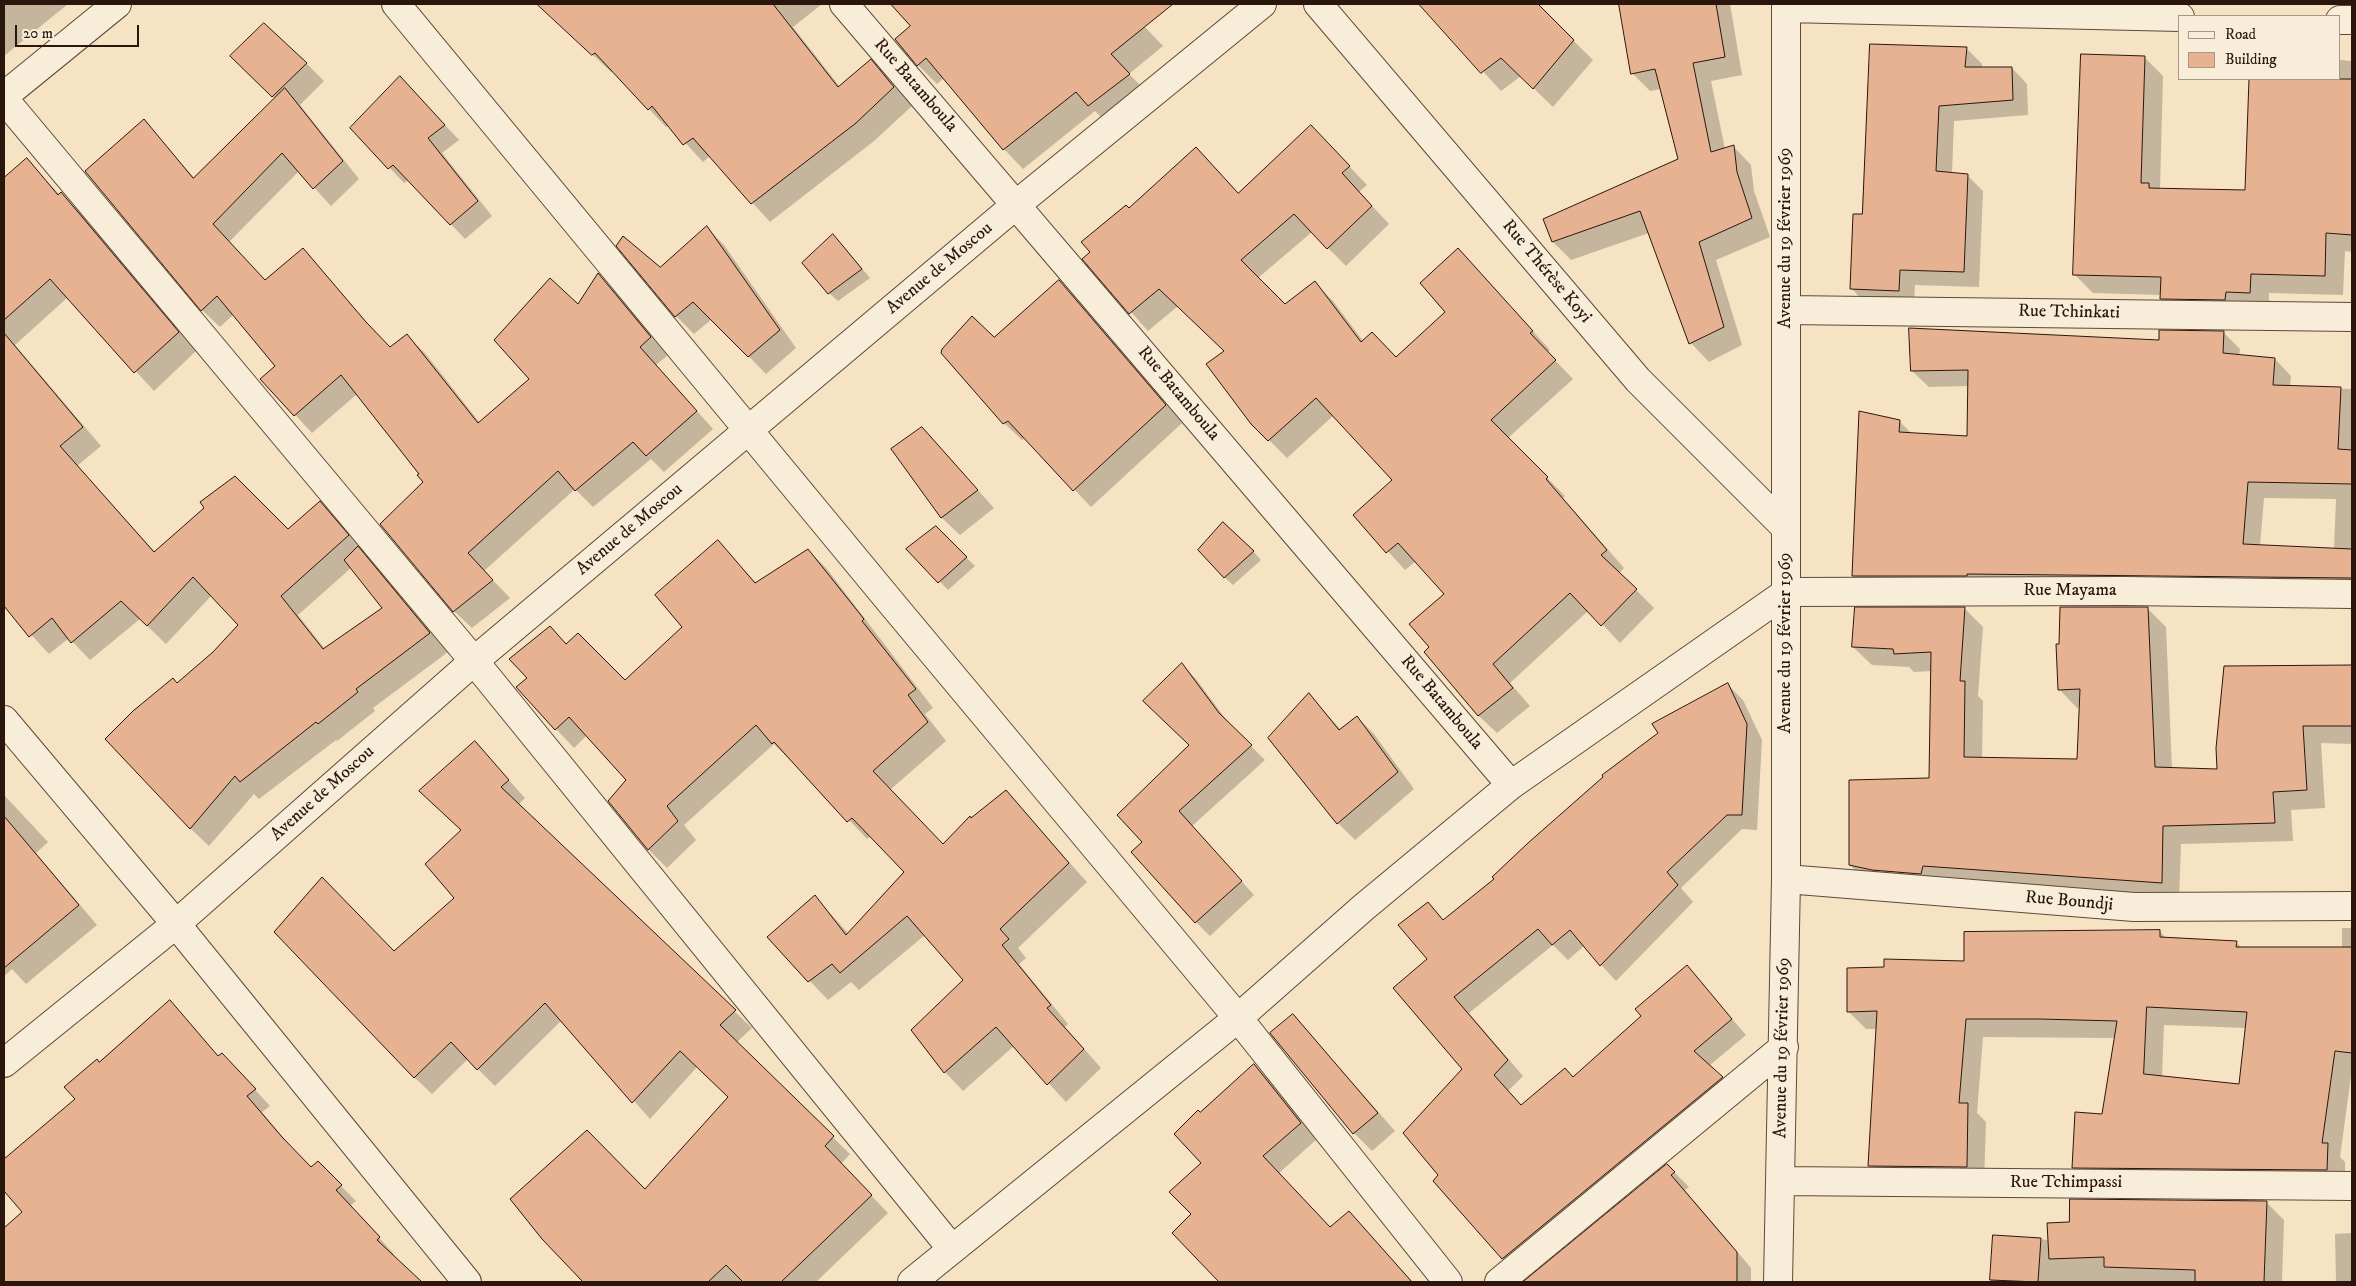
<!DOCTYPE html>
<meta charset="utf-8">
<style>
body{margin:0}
#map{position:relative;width:2356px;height:1286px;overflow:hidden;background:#f5e3c3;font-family:"IM FELL DW Pica",serif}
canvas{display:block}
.frame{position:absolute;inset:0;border:5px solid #2b160d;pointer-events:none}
.legend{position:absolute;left:2178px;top:15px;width:162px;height:65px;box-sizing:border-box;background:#f8edd8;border:1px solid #a69787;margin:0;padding:6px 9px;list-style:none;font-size:15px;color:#2b160d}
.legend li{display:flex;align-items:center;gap:10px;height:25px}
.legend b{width:25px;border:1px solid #a69787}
.scale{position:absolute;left:15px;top:25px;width:124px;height:22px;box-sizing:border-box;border:2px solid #2b160d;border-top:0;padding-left:6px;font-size:15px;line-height:18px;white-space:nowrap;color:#2b160d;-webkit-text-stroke:4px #f8edd8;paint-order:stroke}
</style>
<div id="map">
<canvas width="2356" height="1286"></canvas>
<div class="frame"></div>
<ul class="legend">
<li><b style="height:6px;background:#f8edd8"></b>Road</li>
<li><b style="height:14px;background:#e7b291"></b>Building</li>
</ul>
<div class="scale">20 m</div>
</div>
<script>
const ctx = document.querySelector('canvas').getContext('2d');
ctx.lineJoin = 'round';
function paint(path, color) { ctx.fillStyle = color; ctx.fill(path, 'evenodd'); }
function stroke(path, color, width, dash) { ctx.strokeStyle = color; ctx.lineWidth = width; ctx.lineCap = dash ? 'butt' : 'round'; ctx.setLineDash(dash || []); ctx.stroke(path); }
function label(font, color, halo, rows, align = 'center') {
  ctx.font = font + ' "IM FELL DW Pica",serif'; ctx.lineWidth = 4; ctx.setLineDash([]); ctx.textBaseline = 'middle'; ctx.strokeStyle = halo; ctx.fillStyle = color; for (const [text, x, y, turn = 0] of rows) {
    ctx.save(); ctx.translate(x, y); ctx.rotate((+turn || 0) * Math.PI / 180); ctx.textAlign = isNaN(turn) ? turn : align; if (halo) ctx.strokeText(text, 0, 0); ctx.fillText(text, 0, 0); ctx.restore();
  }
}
paint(new Path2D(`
 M4,4H68L4,56Z
 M567,4H822L793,27L840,87L871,61L912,106L874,141L770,222L710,156L703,162L669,125L666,127L613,71L611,72L554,18Z
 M896,4H956L989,38L1029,4H1123L1163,46L1129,74L1148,93L1108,124L1095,111L1023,169L1004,149L944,78L937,84L918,65L911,26L894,6Z
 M1421,4H1536L1593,60L1553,107L1521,76L1501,91Z
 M1620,4H1730L1742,75L1711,81L1725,149L1733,146L1751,165L1754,191L1770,237L1716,260L1742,345L1709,362L1691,343L1649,233L1571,260L1553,242L1680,160L1661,89L1650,91L1632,73Z
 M1966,48L1982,64V68H2012L2027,84L2028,115L1954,121L1952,174L1967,175L1983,191L1979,287L1915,285L1914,306L1867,305L1852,289L1863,216Z
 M232,56L306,63L324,81L300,105L359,179L331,206L299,171L229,242L265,281L303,249L390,349L407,336L425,353L480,423L531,379L598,275L616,292L668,355L656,365L713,429L664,472L651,459L593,507L575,489L484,571L510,598L472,628L454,611L382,524L425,482L421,474L357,394L312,433L262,379L277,366L234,314L220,327L202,310L87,171L144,121L195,179L275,99Z
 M2144,57L2163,76L2160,189L2247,192L2250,79H2340V60L2352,61V252L2345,251L2343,295L2269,293V311L2181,318L2161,298L2162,295L2093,293L2074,274Z
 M415,93L459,140L442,153L492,216L465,239L409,180L404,183L352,128Z
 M1329,145L1367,185L1359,192L1389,224L1346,266L1312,232L1258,278L1285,305L1315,283L1333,301L1363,341L1396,358L1447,312L1458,249L1550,350L1547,352L1573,379L1508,438L1565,496L1563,498L1624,568L1619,573L1654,608L1620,643L1589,610L1510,683L1530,706L1497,733L1479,716L1426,652L1431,647L1445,594L1416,561L1405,570L1355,515L1394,480L1334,415L1287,458L1269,440L1225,351L1178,306L1148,331L1084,259L1129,209L1196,149L1239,194Z
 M26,160L60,195L61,194L80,212L196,351L154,391L68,297L15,345L101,446L77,466L155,552L288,531L320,502L338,521L448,652L373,708L375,711L337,741L336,740L259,799L254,794L209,846L190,828L177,684L213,653L239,625L212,595L166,644L140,619L90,660L69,638L49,654L4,605V180ZM351,568L384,608L325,649L298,615Z
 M707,228L724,245L796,348L766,374L712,319L694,334L676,316L618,246L660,269Z
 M842,245L870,278L838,301L829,293Z
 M1059,281L1076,299L1182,423L1091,507L1025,438L1022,440L1004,423L994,339Z
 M2223,332L2240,349L2239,356L2275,359L2291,376L2290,387L2352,389V594L1870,592L1853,576L1899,421L1912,434L1969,437V386L1929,387L1912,371ZM2264,498L2336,499L2334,549L2260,546Z
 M922,428L994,508L960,535L942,518L893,449Z
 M936,528L975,566L948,590L908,549Z
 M718,542L757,584L808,550L827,569L933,708L925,714L946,741L890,790L944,846L1006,792L1087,882L1018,948L1026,958L1019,964L1068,1024L1065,1027L1101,1068L1066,1102L1014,1046L963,1091L945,1072L965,980L925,935L859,990L851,982L828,1000L768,937L815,897L849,934L905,872L871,836L867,839L793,760L791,761L774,744L684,825L696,840L667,868L649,850L609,801L628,780L587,735L574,748L556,729L567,645L625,682L684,627Z
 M1253,551L1261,560L1233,585L1224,577Z
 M1964,608L1983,627L1978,696L1983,701L1982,758L2078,760L2080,707L2077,708L2059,689L2147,608L2166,627L2172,769L2218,770L2352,667V636V744L2321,743L2325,808L2291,810L2293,841L2181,844L2179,901L1868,883L1850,865L1930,779L1932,671L1914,672L1909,667L1872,665L1853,647Z
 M1182,665L1196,679L1231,726L1265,760L1192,826L1254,895L1210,936L1196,922L1144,842L1190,745Z
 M1727,684L1743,700L1762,740L1757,830L1742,829L1681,888L1693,902L1616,981L1584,946L1568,960L1553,945L1469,1013L1523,1076L1508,1091L1521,1106L1574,1078L1643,1016L1687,967L1746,1035L1709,1066L1737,1093L1518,1274L1434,1181L1440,1176L1464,1070L1429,959L1428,904L1444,921Z
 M1310,695L1341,730L1357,717L1374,734L1414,789L1355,840L1338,823L1270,738Z
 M475,743L525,798L518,805L752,1028L736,1043L850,1154L841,1164L888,1213L816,1282H586L543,1238L645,1190L729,1097L697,1067L650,1119L562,1020L495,1086L468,1059L432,1094L414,1077L394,953L456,898L462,831L421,791Z
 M4,795L48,842L36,853L97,925L26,984L12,969L4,976Z
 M2342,928H2352V1069L2340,1157L2345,1162V1187L2091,1185L2073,1167L2103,1115L2115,1038L1983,1037L1977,1113L1986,1122L1984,1184L1887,1183L1869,1166L1878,1029H1866L1848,1011L1885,968L1966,962L2160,932L2167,939L2236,942L2242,948H2342ZM2164,1025L2247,1028L2240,1085L2162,1077Z
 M170,1002L219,1057L237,1070L270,1106L262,1112L297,1154L311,1168L318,1163L356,1201L350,1206L394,1254L392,1256L420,1282H4V1229L24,1213L4,1189V1161L77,1100L100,1063Z
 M1293,1015L1395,1131L1372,1151L1354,1133L1272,1034Z
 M1254,1065L1270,1081L1317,1139L1279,1173L1330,1229L1349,1213L1413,1282H1216L1219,1280L1193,1214L1202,1163L1200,1114Z
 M1667,1165L1689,1187L1685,1190L1751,1268V1282H1525Z
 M2266,1202L2284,1220L2282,1282H1991L1994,1236L2049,1240L2070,1223Z
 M2352,1233V1282H2336L2335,1234Z`), '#0003');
const building = new Path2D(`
 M537,4H773L838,87L871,59L894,87L856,123L751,204L693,138L683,145L652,106L648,110L595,53L592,55Z
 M891,4H1173L1111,54L1130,74L1088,106L1076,92L1003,150L926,58L917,66L895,39L910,26Z
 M1419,4H1538L1574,40L1533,89L1501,58L1481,73Z
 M1619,4H1716L1725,57L1693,63L1711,152L1734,145L1737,172L1752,218L1699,242L1724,327L1689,344L1640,211L1552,242L1543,219L1678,159L1655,69L1631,74Z
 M264,23L307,63L272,97L230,56Z
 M1870,44L1967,47L1965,67H2012L2013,100L1939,106L1936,171L1968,174L1964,272L1900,270L1899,291L1850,289L1853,214H1862Z
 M2081,54L2145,56L2141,183H2149V188L2245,190L2249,79H2352V235L2326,233L2325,276L2251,274L2250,293L2226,292L2225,300L2160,299L2161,277L2073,275Z
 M400,76L445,125L428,138L478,201L450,225L393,165L388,169L350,128Z
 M285,88L343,161L313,189L282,153L213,224L265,280L303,248L366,322L390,347L407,334L478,423L529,379L494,340L550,278L578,304L598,273L651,337L640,347L697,411L646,456L633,442L575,491L558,471L468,553L493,580L453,612L380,524L423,482L417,475L419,474L341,375L294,416L260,379L275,366L217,296L201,311L85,171L144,119L193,178Z
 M1311,125L1350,166L1342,173L1372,206L1327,249L1294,214L1241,260L1285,304L1315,281L1361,342L1372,332L1396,357L1445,312L1420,283L1458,248L1533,331L1530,333L1556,360L1491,420L1548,477L1546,479L1607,550L1601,555L1637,589L1601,626L1570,593L1493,664L1513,688L1478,716L1424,652L1429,647L1409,624L1444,594L1398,543L1386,553L1353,515L1392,480L1316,398L1268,441L1251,424L1206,364L1224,351L1159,289L1129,314L1082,259L1090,252L1081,242L1126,205L1129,208L1196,147L1238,193Z
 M27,158L58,195L61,192L179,332L134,373L50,279L4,320V178Z
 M707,226L780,330L748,357L693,302L675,317L616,246L623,236L660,267Z
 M833,234L862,269L828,294L802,263Z
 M1059,280L1166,405L1073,491L1008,421L1003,424L941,353L942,349L972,316L994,337Z
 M1909,328L2159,340V330L2224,331L2223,353L2275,358L2273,385L2341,387L2338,449L2352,450V484L2248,482L2243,544L2352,549V578L1967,574V576H1852L1859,411L1900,420L1899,432L1967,436L1968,370L1911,371Z
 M4,333L83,427L60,446L154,552L204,508L200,502L235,476L288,529L320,501L349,535L281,596L323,649L382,608L344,560L358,546L430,633L356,689L358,692L318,724L316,722L240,782L235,776L190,829L105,739L133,711L173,678L177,683L213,652L238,625L193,577L147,626L121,601L71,643L52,618L29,637L4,606Z
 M922,427L978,490L941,518L891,449Z
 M1223,522L1254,551L1224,578L1198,550Z
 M936,526L967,557L938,583L906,549Z
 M718,540L755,583L808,549L864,619L862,621L916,689L908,695L928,722L873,771L943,844L970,816L971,818L1006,790L1069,863L1000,929L1009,939L1002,945L1051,1005L1047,1008L1084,1049L1047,1085L996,1027L944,1073L911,1030L963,980L907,916L840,973L832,964L808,982L767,937L815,895L846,935L904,872L852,818L847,822L774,742L772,744L756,725L667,806L678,821L648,850L608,801L626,780L569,717L555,730L516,687L527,678L509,659L550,626L566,644L578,633L625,680L682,627L655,595Z
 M1855,607H1965L1960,681H1965L1964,757L2077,759L2080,689L2058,690L2056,644H2059L2060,607H2148L2155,767L2217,769L2216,748L2224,666L2352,665V726H2303L2307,790L2273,792L2275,823L2163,826L2162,883L1923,866L1921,874L1872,870L1849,865V780L1929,778L1931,652L1894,654L1893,649L1852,647Z
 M1182,663L1219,713L1252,745L1179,811L1242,881L1195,923L1131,852L1142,842L1117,815L1189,745L1143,701Z
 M1728,683L1747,724L1742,815H1727L1667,872L1678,885L1600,966L1570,930L1552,945L1538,929L1454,997L1508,1060L1494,1075L1521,1105L1565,1068L1573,1077L1641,1016L1635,1009L1687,965L1732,1019L1694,1051L1723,1077L1502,1259L1433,1181L1438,1175L1403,1133L1462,1069L1393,988L1427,959L1398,925L1428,902L1443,920L1494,879L1492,877L1528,843L1603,777L1602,775L1658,733L1652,724Z
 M1309,693L1339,730L1357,716L1398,772L1337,824L1268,738Z
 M475,741L509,780L501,787L736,1010L720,1025L834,1136L825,1146L872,1195L781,1282H743L726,1265L708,1282H583L542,1239L510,1199L587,1130L645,1189L728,1097L680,1051L632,1103L545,1003L477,1070L451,1042L414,1078L274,932L322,877L394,951L454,898L425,864L461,830L419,791Z
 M4,816L79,905L4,968Z
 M2160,930V937L2237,941L2236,947H2352V1053L2335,1051L2322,1143H2328L2327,1170L2072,1168L2075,1112L2102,1114L2117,1021L2039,1019H1966L1959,1103H1968L1967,1167L1868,1166L1877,1011L1847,1012V968L1884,967V959L1964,961V932ZM2147,1007L2247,1012L2239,1084L2144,1074Z
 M170,1000L218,1056L222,1053L256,1089L247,1096L282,1137L311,1167L318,1161L342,1185L336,1190L380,1237L377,1240L422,1282H4V1228L22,1212L4,1191V1159L75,1099L64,1087L97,1059L99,1062Z
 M1293,1014L1378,1113L1353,1134L1270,1033Z
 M1254,1064L1301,1123L1263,1156L1330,1227L1349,1211L1412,1282H1219L1172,1233L1191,1214L1169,1192L1201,1163L1174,1134L1198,1110L1200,1112Z
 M1667,1164L1675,1172L1671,1175L1737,1252V1282H1523Z
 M2070,1199L2267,1201L2264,1282H2195V1270L2104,1267V1257L2049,1259L2047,1223L2069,1222Z
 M1993,1235L2041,1238L2038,1282L1990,1280Z`);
paint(building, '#e7b291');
stroke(building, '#2b160d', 1);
const minor = new Path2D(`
 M396,4L893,605L1238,1018L1448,1282
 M844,4L1511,785
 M1318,4L1638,380L1786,528
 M1786,8L2180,17
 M2340,20H2352
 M4,96L117,4
 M4,99L474,661L952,1249
 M1787,310L2352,317
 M4,720L176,924L467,1282
 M1786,879L2134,907L2352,906
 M4,1063L176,924L474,661L1017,204L1262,4
 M1780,1181L2352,1186
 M912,1282L1238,1018L1364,907L1511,785L1787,592L2124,591L2352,594
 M1499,1282L1784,1047
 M1778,1282L1786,879V4`);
stroke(minor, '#5e493a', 30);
stroke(minor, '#f8edd8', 28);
label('18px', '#2b160d', '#f8edd8', [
 ["Rue Batamboula",915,86,49],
 ["Avenue du 19 février 1969",1786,238,-90],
 ["Avenue de Moscou",940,269,-40],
 ["Rue Thérèse Koyi",1546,272,50],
 ["Rue Tchinkati",2069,313,1],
 ["Rue Batamboula",1178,394,50],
 ["Avenue de Moscou",630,530,-40],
 ["Rue Mayama",2070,591],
 ["Avenue du 19 février 1969",1786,643,-90],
 ["Rue Batamboula",1441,703,50],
 ["Avenue de Moscou",323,794,-42],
 ["Rue Boundji",2069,902,5],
 ["Avenue du 19 février 1969",1783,1048,-89],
 ["Rue Tchimpassi",2066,1183]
]);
</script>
